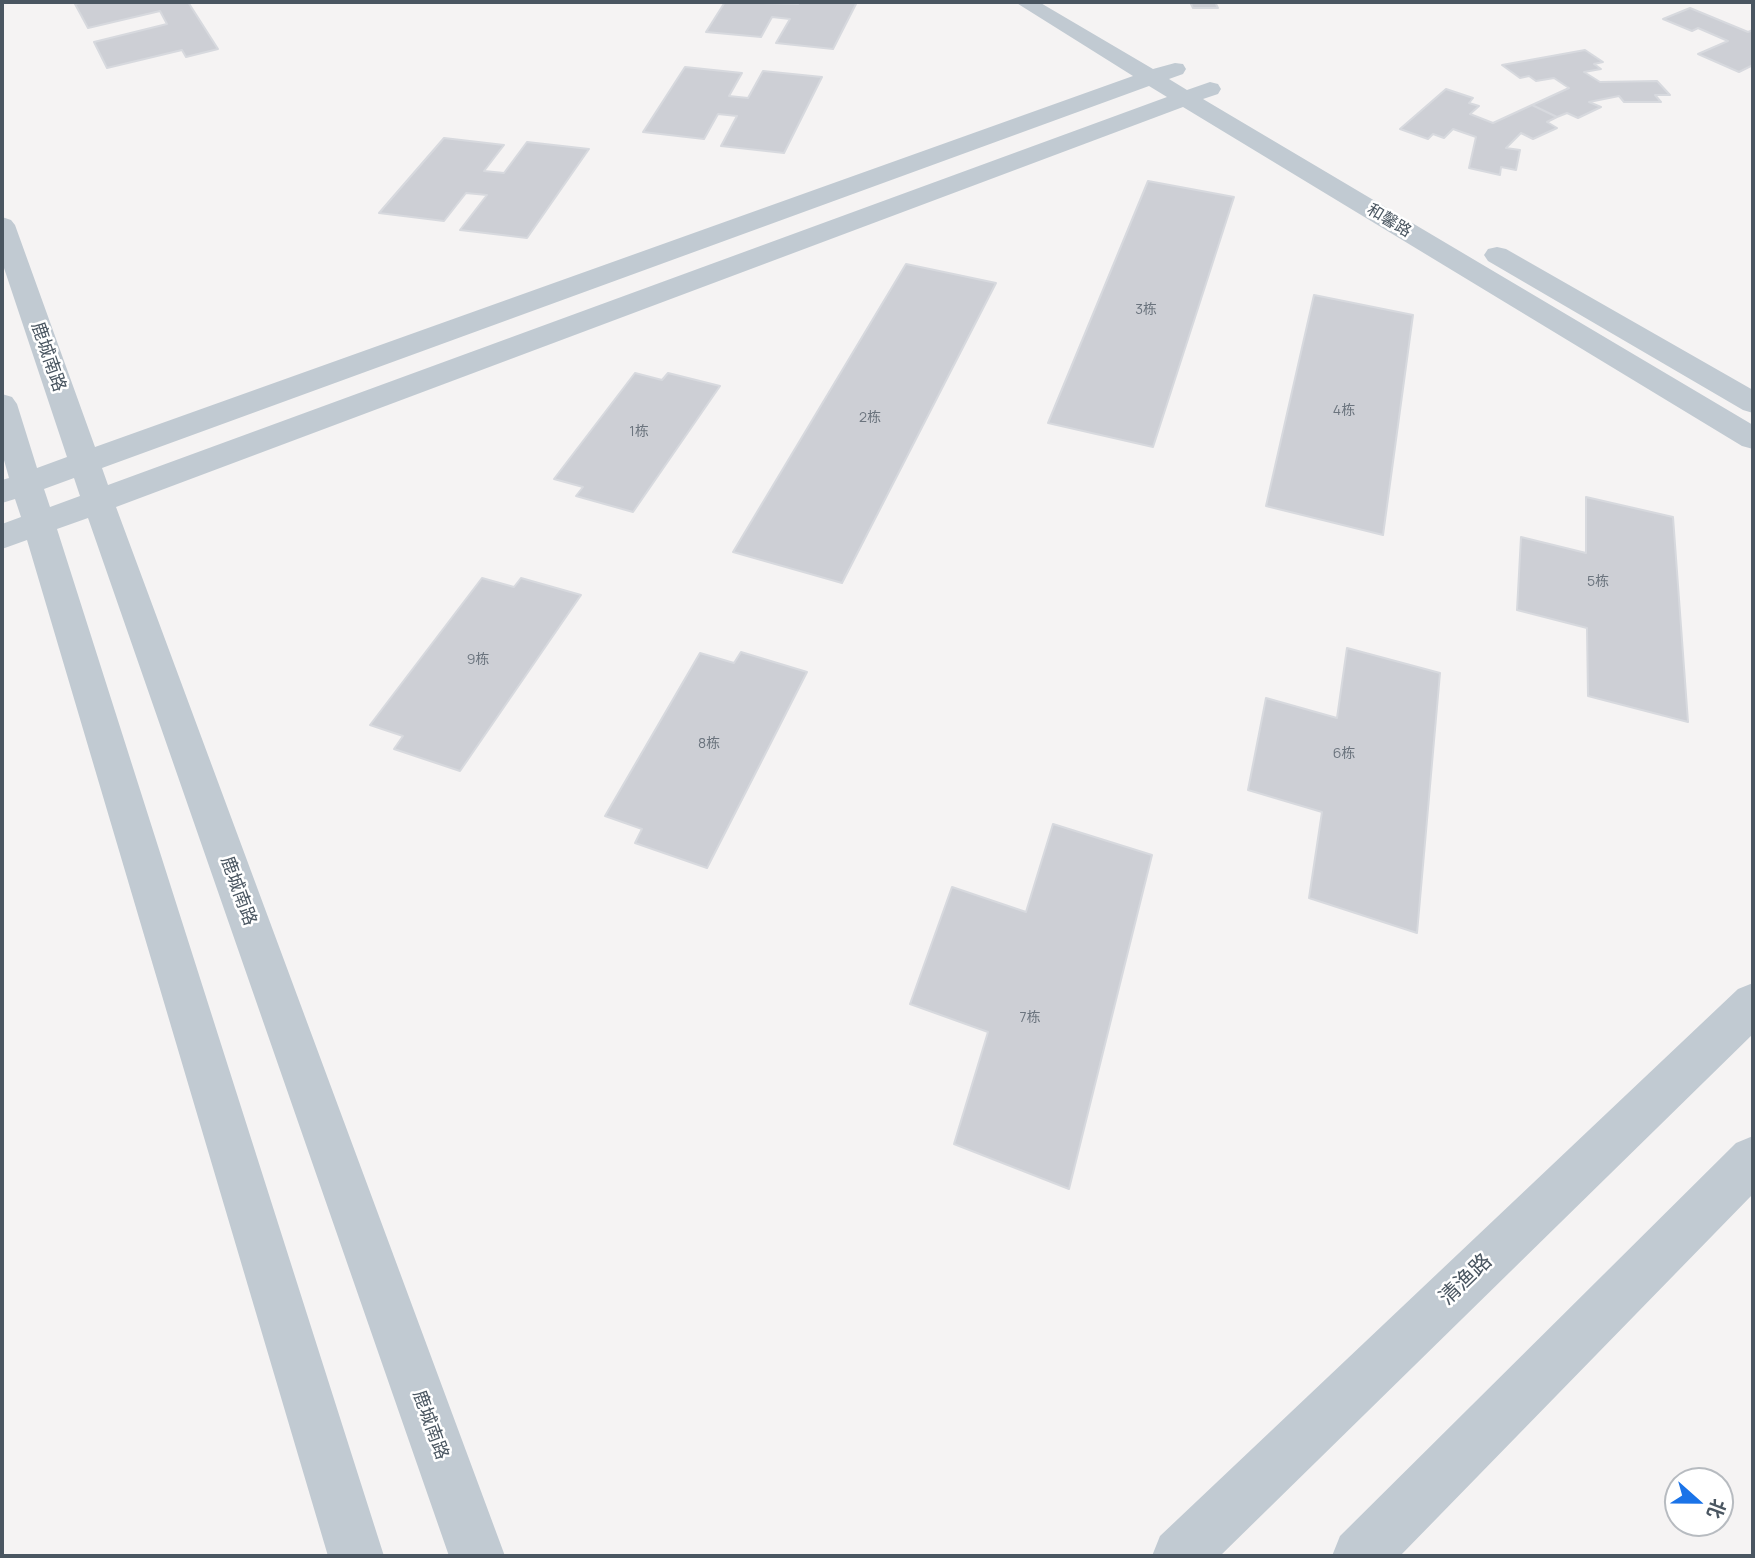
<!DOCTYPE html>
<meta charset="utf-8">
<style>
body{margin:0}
#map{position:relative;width:1755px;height:1558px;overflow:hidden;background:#f5f3f3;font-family:Manrope,"Noto Sans SC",sans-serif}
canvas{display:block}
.frame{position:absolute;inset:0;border:4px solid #4a5661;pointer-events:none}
.north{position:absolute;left:1664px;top:1467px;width:70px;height:70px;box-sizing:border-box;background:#fff;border:2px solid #b7bbc0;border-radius:50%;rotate:111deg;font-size:19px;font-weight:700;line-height:28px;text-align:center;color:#4a5661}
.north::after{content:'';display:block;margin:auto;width:24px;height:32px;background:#1a73e8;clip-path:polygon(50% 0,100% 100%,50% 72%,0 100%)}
</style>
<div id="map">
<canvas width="1755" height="1558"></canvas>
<div class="frame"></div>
<div class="north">北</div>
</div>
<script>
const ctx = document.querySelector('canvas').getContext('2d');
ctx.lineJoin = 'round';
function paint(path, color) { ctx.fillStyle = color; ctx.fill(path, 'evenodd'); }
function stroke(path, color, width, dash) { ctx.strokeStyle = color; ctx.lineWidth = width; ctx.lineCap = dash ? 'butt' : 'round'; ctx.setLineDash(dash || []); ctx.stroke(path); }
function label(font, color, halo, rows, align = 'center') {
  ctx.font = font + ' Manrope,"Noto Sans SC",sans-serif'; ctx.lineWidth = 5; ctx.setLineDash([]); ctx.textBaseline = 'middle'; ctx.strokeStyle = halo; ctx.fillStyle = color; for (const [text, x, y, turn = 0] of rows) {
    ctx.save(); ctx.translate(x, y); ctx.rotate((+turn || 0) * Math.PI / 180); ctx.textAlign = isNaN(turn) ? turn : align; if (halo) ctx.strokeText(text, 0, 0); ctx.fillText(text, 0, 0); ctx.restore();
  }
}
const building = new Path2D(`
 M84,2H188L218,49L186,57L182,50L107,68L94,42L167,24L160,11L88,28L75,4Z
 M725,2L798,4L800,2H857L833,49L776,43L790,19L772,17L761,37L706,32Z
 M1178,2H1215L1218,8H1193L1190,2Z
 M1690,8L1748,32L1753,30V65L1739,72L1698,54L1728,41L1698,28L1692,31L1663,19Z
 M1585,50L1603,62L1594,64L1601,69L1584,72L1600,82L1657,81L1670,95H1655L1661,102H1624L1619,96L1589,102L1601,107L1578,118L1567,113L1557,117L1532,105L1569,88L1554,78L1536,81L1529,76L1520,78L1502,65Z
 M685,67L742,73L729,96L748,98L763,71L822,77L784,153L721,146L737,116L718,114L704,139L643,132Z
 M1446,89L1473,98L1469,103L1479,106L1470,114L1493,123L1532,105L1557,117L1547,122L1557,128L1533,139L1521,133L1506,148L1520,150L1516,170L1501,167L1500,175L1469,168L1476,137L1453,129L1444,138L1433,134L1428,139L1400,129Z
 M444,138L504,145L484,171L504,173L527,142L589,149L527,238L460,230L487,195L466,193L444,221L379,213Z
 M1148,181L1234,197L1153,447L1048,423Z
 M906,264L996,283L842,583L733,552Z
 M1314,295L1413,315L1383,535L1266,506Z
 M635,373L662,380L668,373L720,386L633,512L576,496L583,487L554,479Z
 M1586,497L1673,517L1688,722L1588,696L1587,628L1517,610L1521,537L1586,553Z
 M482,578L514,587L521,578L581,595L460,771L394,749L403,736L370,725Z
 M1347,648L1440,673L1417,933L1309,898L1322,812L1248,790L1266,698L1337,718Z
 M741,652L807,672L707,868L635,843L642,829L605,816L700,653L734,663Z
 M1053,824L1152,855L1069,1189L954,1144L988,1032L910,1004L952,887L1026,912Z`);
paint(building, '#cdcfd5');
stroke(building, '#d7d9de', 2);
paint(new Path2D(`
 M1015,2H1039L1153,69L1175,63L1183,64L1186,69L1183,74L1169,79L1187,90L1210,82L1218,84L1221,89L1218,94L1203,99L1753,425V449L1742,446L1183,107L116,507L505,1556H449L88,518L57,529L384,1556H328L27,540L2,549V524L21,517L15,499L2,503V480L9,478L2,453V394L12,397L17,404L37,468L67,457L2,262V217L11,220L15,225L95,447L1133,76ZM1149,86L1167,97L108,485L102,468ZM74,478L80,496L50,507L44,489Z
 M1497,247L1506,249L1753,390V413L1743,410L1488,261L1484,255L1488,249Z
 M1753,983V1034L1220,1556H1152L1160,1536L1738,989Z
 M1753,1136V1194L1400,1556H1332L1340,1536L1736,1143Z`), '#c1cad2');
label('14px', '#6b747e', null, [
 ["3栋",1146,310],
 ["4栋",1344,411],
 ["2栋",870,418],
 ["1栋",639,432],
 ["5栋",1598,582],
 ["9栋",478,660],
 ["8栋",709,744],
 ["6栋",1344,754],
 ["7栋",1030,1018]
]);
label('16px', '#4a5661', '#fff', [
 ["和馨路",1389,221,31]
]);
label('18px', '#4a5661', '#fff', [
 ["鹿城南路",48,357,71],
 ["鹿城南路",238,891,70],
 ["鹿城南路",430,1425,70]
]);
label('21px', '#4a5661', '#fff', [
 ["清渔路",1466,1280,-44]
]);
</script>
